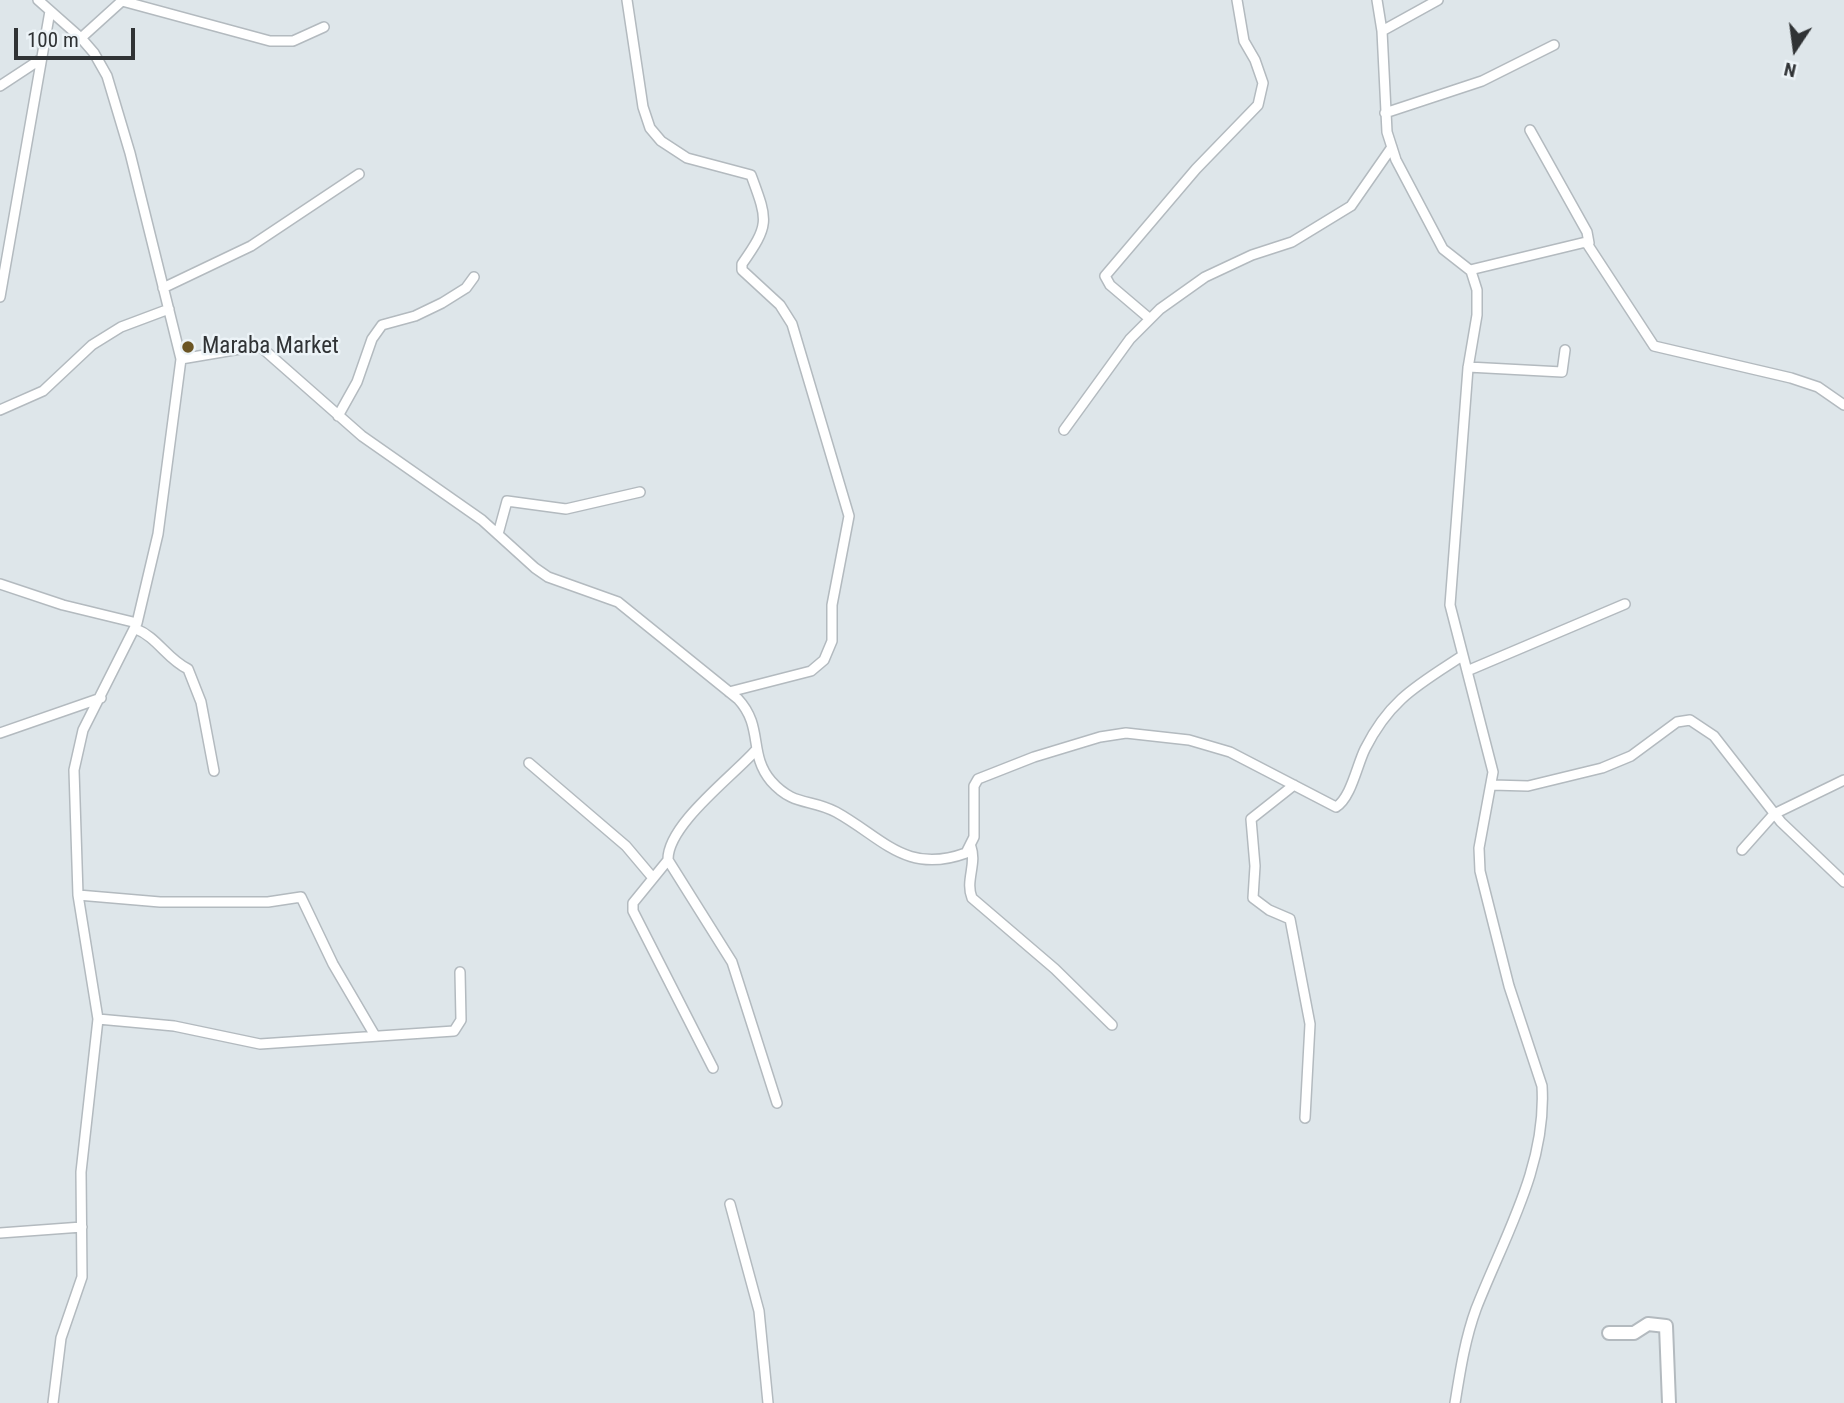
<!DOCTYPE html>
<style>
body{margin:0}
#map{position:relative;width:1844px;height:1403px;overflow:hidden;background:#dee6ea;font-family:"Roboto Condensed",sans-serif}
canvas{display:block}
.north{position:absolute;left:1760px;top:14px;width:70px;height:70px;-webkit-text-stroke:5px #ecf3f7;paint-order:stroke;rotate:193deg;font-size:19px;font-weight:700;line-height:28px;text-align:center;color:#303335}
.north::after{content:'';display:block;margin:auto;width:24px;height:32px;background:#303335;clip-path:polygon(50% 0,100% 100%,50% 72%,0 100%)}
.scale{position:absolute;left:14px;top:28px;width:121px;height:32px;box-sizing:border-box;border:4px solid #303335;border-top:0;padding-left:9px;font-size:21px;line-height:24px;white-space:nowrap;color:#303335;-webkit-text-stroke:5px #ecf3f7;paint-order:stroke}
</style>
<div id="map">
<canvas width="1844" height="1403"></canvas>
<div class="north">N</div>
<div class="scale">100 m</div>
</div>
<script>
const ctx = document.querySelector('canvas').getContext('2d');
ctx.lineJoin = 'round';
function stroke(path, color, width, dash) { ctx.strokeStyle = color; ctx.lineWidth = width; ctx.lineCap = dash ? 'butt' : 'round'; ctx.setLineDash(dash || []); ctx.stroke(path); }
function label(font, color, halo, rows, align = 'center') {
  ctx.font = font + ' "Roboto Condensed",sans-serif'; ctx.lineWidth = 5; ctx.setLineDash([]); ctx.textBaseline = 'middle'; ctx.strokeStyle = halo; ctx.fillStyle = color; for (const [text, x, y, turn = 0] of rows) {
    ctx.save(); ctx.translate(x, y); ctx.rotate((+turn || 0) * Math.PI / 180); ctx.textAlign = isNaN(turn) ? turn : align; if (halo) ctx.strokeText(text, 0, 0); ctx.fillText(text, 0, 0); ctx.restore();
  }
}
const street = new Path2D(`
 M38,0L81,38L94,53L107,76L130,153L181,359L158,534L137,623L83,730L74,770L78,895L98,1019L81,1172L82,1277L61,1338L53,1403
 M627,0L643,107L650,128L661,141L687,158L751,175C768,221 770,224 742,264V270L780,305L792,324L849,516L832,605V641L824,660L811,671L729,692
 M1377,0L1382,31L1387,132L1396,160L1443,249L1471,271L1477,290V315L1468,368L1450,605L1493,772L1479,848L1480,871L1509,986L1542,1086C1547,1166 1504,1237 1476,1309C1465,1339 1460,1372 1455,1403
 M122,1L270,41H293L324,27
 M1382,31L1438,0
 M81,38L123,0
 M0,86L41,59
 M1385,113L1482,81L1554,45
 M1530,130L1587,232L1589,243
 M1470,270L1586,242L1654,346L1791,378L1818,387L1844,405
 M163,288L251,246L359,174
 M0,297L50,11
 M1150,319L1110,285L1105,276L1196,169L1258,105L1263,83L1255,60L1244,41L1237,0
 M181,359L246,348H262L362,436L482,520L535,568L548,577L618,602L738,699C764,727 748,754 771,781C794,807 810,798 836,812C883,838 906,875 966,853L974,837V786L978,779L1034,757L1100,737L1126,733L1189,740L1230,752L1336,807C1351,798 1357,765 1365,749C1390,699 1418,685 1462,656
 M1468,367L1562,372L1565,350
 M0,410L43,391L92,345L121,327L169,309
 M338,416L357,382L372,339L382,325L415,316L442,303L466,288L474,277
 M1064,430L1130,339L1160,309L1205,277L1252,255L1292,242L1351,206L1392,147
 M498,534L507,501L566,509L640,492
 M0,584L63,605L137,623
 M136,629C157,637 167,659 188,669L201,702L214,771
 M1467,671L1625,604
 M0,733L101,698
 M756,750C733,776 667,825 668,860L732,962L777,1103
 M529,763L626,846L653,878
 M1294,785L1251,819L1255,866L1253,898L1269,910L1290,919L1310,1024L1305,1118
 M1492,785L1528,786L1602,768L1631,756L1677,722L1690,720L1714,736L1781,822L1844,882
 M971,847C977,864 965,881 972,898L1055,969L1112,1025
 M1742,850L1774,814L1844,780
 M668,860L633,903V911L713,1068
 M78,895L160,902H268L301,897L333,964L374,1034
 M98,1019L174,1026L260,1044L454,1031L461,1020L460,972
 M730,1204L759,1311L768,1403
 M0,1233L82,1227`);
const secondary = new Path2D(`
 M1609,1333H1634L1648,1324L1666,1326L1669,1403`);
stroke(street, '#b3babf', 12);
stroke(secondary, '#b3babf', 16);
stroke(street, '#fff', 9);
stroke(secondary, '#fff', 12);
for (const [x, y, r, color] of [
 [188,347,7,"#6b5524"]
]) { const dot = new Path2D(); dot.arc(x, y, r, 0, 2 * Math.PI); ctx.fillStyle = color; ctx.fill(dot); stroke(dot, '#ecf3f7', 2.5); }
label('23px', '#303335', '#ecf3f7', [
 ["Maraba Market",202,347]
], 'left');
</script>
